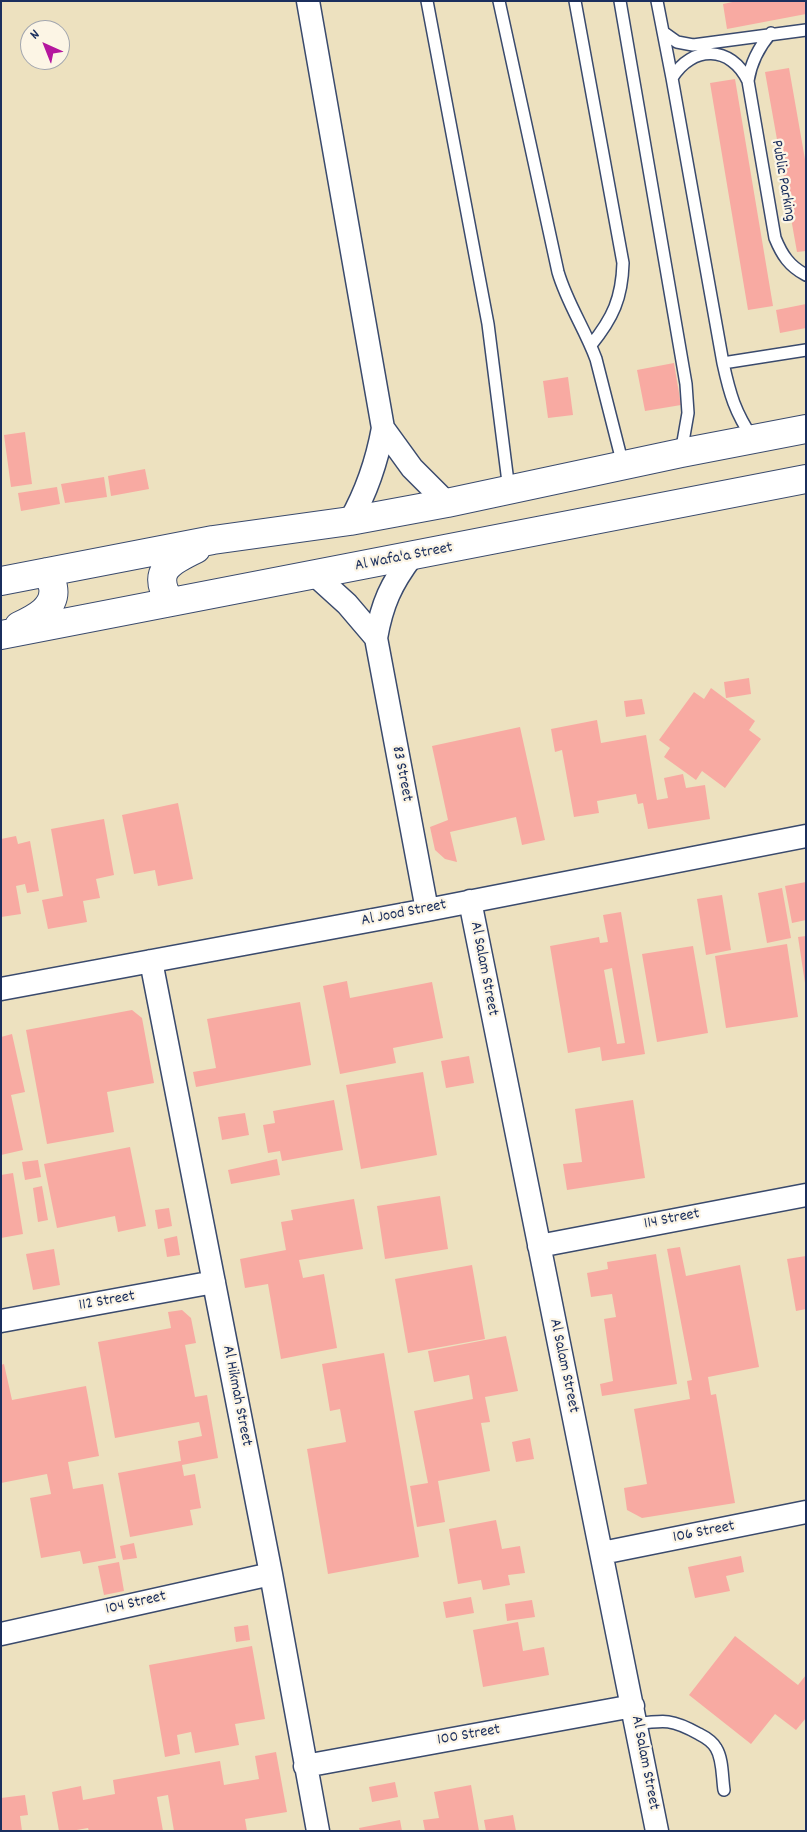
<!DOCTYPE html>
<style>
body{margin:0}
#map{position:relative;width:807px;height:1832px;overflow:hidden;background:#ede1bf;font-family:Dekko,sans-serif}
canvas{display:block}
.frame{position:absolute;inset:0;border:2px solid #1b2f5e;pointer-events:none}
.north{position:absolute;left:20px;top:20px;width:50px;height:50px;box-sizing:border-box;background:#fcf5e5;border:1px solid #a2a6af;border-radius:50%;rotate:316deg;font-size:14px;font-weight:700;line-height:20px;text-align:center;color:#1b2f5e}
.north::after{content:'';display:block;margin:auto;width:18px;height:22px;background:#b5179e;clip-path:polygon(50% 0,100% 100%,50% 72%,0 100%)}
</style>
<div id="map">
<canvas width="807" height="1832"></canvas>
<div class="frame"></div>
<div class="north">N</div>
</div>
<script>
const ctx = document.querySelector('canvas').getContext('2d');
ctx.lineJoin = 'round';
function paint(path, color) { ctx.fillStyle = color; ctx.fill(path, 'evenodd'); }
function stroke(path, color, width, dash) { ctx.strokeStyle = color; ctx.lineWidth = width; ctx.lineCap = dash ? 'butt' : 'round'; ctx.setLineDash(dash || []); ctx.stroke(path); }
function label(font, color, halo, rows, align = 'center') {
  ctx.font = font + ' Dekko,sans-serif'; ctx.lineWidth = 4.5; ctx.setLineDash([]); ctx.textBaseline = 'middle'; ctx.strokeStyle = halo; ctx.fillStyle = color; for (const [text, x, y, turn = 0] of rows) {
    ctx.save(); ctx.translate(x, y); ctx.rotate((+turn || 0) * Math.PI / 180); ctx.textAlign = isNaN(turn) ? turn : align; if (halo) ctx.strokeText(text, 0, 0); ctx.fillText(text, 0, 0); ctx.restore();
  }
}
paint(new Path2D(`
 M737,1H806V14L727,29L723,4Z
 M789,68L806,165V251L797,252L765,72Z
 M735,79L773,306L748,310L710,83Z
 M806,304V328L780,333L776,310Z
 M674,363L681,405L645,411L637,370Z
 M568,377L573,415L548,418L543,381Z
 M25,432L32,484L11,487L4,435Z
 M145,469L149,489L111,496L108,476Z
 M104,477L107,497L65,503L61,484Z
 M57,487L60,504L21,511L18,493Z
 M749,678L751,694L726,698L724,682Z
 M711,688L755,721L749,730L761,739L725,788L702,771L696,780L664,757L670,748L659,740L694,692L704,699Z
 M642,699L645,714L626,717L624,701Z
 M597,720L601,743L646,735L657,800L668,798L664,778L683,774L686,788L705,785L710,819L648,829L643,803L638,804L636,794L597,801L599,813L574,817L562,750L555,752L551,729Z
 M520,727L545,840L522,845L516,817L450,832L457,862L445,859L435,850L430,827L448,820L432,746Z
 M178,803L193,879L158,886L155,870L134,874L122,815Z
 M104,819L114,875L96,879L100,898L83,901L87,922L48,929L42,900L63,896L51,829Z
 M16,836L18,844L30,841L39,891L27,893L25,884L16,886L21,914L1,917V839Z
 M806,882V920L792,923L785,886Z
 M782,888L791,938L767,943L758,893Z
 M722,895L731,950L706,955L697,899Z
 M621,912L645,1054L602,1061L600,1047L568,1053L550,946L599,937L600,943L608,942L603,915ZM612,968L625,1043L617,1044L604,970Z
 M806,936V983H805L798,937Z
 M787,944L798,1017L726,1028L715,956Z
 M693,946L708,1033L657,1042L642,954Z
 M347,981L350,998L432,982L443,1038L393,1048L396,1063L340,1074L323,986Z
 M300,1002L311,1065L196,1087L193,1072L216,1068L207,1019Z
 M132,1010L142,1018L154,1083L107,1092L114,1132L47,1144L26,1030Z
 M12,1034L25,1092L11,1095L23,1150L1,1155V1037Z
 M469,1056L474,1083L446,1088L441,1061Z
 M423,1072L437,1155L361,1169L346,1085Z
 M334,1100L343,1150L282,1161L280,1151L268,1153L263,1125L275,1123L273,1111Z
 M633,1100L645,1178L567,1190L563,1164L582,1162L575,1109Z
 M245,1113L249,1135L222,1140L218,1117Z
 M130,1147L146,1226L118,1232L115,1216L57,1228L44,1164Z
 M277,1159L280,1175L231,1184L228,1170Z
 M38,1160L41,1177L25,1180L22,1162Z
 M13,1173L23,1234L1,1238V1175Z
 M42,1186L48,1220L38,1222L33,1188Z
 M440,1196L448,1249L385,1259L377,1206Z
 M354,1199L363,1249L299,1260L303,1278L324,1274L337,1348L281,1359L268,1284L245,1288L240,1259L286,1250L281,1222L293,1220L291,1210Z
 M169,1208L172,1226L158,1229L155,1210Z
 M177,1236L180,1255L167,1257L164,1239Z
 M680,1247L686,1276L740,1265L759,1367L708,1377L711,1395L716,1394L735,1503L642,1518L627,1510L624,1488L647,1484L634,1409L690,1399L687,1381L692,1380L667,1249Z
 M54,1249L60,1285L33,1290L26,1254Z
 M656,1254L677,1384L602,1396L600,1384L613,1381L604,1319L616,1317L612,1294L591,1297L587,1273L608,1269L607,1262Z
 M806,1256V1309L796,1311L787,1259Z
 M472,1265L485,1339L408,1353L395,1279Z
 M182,1310L191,1318L196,1343L185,1345L195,1397L207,1395L218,1458L182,1465L184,1476L195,1474L201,1508L190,1510L193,1525L130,1537L118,1473L181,1461L178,1441L202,1436L199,1422L115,1438L98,1342L171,1328L168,1312Z
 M506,1336L518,1391L485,1397L490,1422L481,1423L490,1471L438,1481L445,1522L417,1527L410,1486L428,1483L414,1411L473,1399L469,1375L434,1382L428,1351Z
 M384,1353L419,1557L328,1574L307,1449L346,1442L340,1409L330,1411L322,1364Z
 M4,1364L12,1400L86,1386L99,1456L68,1462L73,1489L103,1484L116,1558L83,1564L80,1551L41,1558L30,1498L51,1494L47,1474L1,1483V1365Z
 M530,1438L534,1459L516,1462L512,1442Z
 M496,1520L502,1549L520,1546L525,1573L508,1575L510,1585L483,1590L481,1580L458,1584L449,1529Z
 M134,1543L137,1558L123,1560L120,1546Z
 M741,1556L744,1572L726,1576L730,1591L695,1598L688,1567Z
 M119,1562L124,1591L104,1595L98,1566Z
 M471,1597L474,1613L446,1618L443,1602Z
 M532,1600L535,1617L507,1621L505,1604Z
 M518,1622L523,1651L544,1647L549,1675L483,1687L473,1630Z
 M248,1625L250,1640L236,1642L234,1627Z
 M735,1636L798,1685L806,1675V1718L796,1730L775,1714L751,1744L689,1695Z
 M252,1646L265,1719L235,1724L239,1745L195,1753L191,1732L177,1735L180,1754L165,1757L149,1665Z
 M276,1752L287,1812L245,1819L247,1831H174L168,1795L157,1797L163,1831H89L88,1828L71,1831H59L52,1792L81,1786L83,1800L115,1794L113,1780L220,1761L224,1785L259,1779L255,1756Z
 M395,1782L398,1797L372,1802L369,1787Z
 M471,1785L479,1831H425L423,1820L439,1818L434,1792Z
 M25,1795L28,1815L20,1816L22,1831H1V1798Z
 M513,1815L516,1831H486L484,1820Z
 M400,1820L402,1831H360L359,1828Z`), '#f8aaa2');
const service = new Path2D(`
 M427,1L488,324L509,490
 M499,1L558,272C567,303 585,329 596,359L623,465
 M575,1L623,263C622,298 613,318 591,345
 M620,1L686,384L688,413L681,453
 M657,1L672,78L723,363C730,395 735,412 753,439
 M663,32L677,42L693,45L806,30
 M672,78C692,45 731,45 748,81L775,238C782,255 789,266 806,275
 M748,81C751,62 758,48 771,33
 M723,363L806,350
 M636,1724C665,1720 672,1719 699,1734C705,1737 712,1741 716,1748C723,1759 722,1777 724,1790`);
const minor = new Path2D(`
 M308,1L383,428C377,461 367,491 350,521
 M383,428L412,468L447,503
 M412,556C391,584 382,604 376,638L427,910
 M315,575L347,604L376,638
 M470,901L657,1831
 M151,961L271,1574L318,1831
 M1,989L427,910L806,836
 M539,1246L806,1195
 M1,1321L214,1282
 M602,1553L806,1512
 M1,1634L271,1574
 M305,1766L633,1706`);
const tertiary = new Path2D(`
 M1,581L213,540L350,521L447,503L681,453L806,429
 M170,602C151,571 169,562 196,549
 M19,626C34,619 57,608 53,587C52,582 49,577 47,572
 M1,635L806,479`);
stroke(service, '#3a4a6d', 14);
stroke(minor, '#3a4a6d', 25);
stroke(tertiary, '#3a4a6d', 30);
stroke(service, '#fff', 11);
stroke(minor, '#fff', 22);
stroke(tertiary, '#fff', 28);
label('16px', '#1b2f5e', '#fcf5e5', [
 ["Public Parking",782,181,80],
 ["Al Wafa'a Street",404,558,-11],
 ["83 Street",401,774,79],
 ["Al Jood Street",404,914,-11],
 ["Al Salam Street",483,969,79],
 ["114 Street",672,1220,-11],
 ["112 Street",107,1302,-10],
 ["Al Salam Street",563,1366,78],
 ["Al Hikmah Street",236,1396,79],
 ["106 Street",704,1533,-11],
 ["104 Street",136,1604,-13],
 ["100 Street",469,1736,-10],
 ["Al Salam Street",644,1763,79]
]);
</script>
